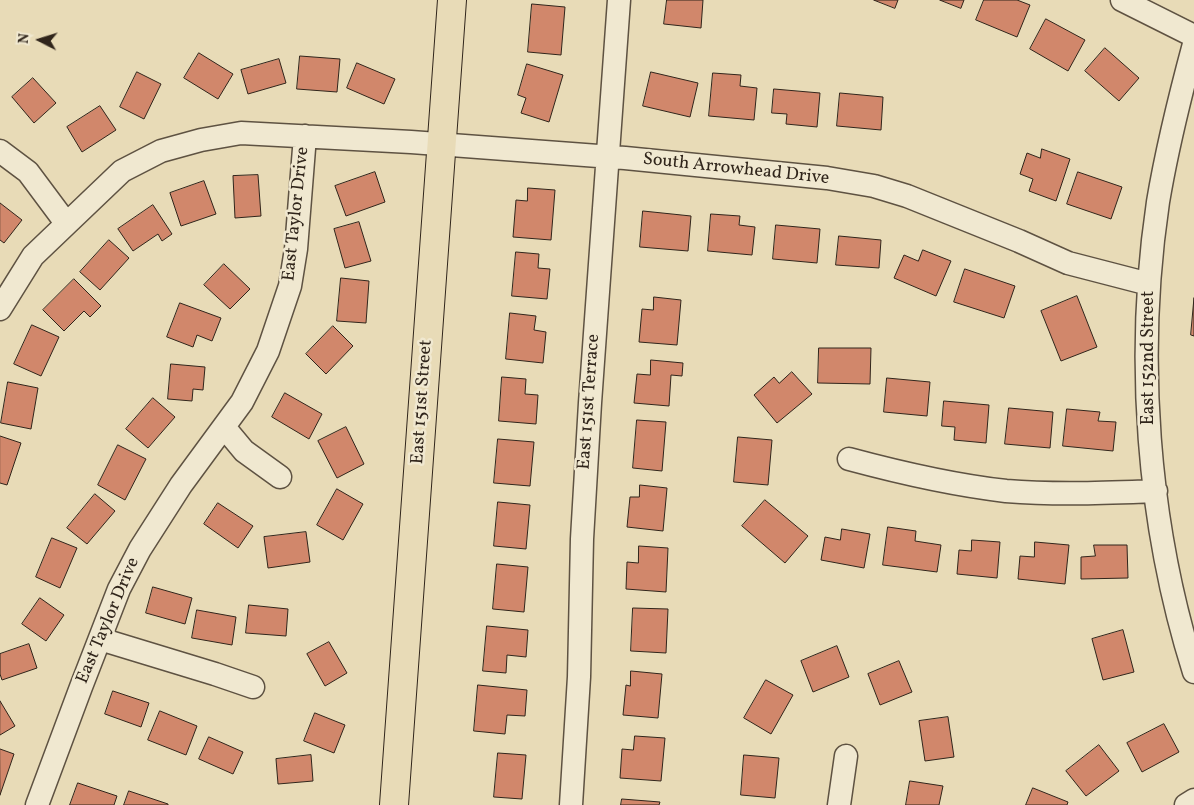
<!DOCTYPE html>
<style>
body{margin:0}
#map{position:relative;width:1194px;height:805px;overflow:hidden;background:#e8dbb7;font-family:Vollkorn,serif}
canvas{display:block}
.north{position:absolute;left:15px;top:15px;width:50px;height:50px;-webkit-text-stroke:4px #f0e8d0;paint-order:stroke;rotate:275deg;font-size:14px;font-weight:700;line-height:20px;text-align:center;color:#30251b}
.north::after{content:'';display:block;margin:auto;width:18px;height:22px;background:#30251b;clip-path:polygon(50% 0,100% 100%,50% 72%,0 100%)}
</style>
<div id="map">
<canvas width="1194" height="805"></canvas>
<div class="north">N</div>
</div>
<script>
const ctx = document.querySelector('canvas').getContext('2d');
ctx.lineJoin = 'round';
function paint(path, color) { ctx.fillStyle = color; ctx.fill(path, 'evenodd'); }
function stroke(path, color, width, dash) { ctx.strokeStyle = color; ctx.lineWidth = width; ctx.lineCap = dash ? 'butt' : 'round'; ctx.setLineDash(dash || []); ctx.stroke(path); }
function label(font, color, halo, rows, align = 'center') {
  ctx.font = font + ' Vollkorn,serif'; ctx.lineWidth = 5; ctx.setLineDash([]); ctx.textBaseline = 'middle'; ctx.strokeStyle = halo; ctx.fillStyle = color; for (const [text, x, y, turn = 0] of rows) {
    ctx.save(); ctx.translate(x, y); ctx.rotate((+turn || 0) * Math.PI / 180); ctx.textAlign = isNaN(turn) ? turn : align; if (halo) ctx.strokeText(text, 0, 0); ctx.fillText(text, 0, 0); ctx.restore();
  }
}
const building = new Path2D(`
 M667,0H703L701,28L664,24Z
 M874,0H898L895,8Z
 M940,0H964L961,8Z
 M984,0H1017L1030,5L1017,37L976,20Z
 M532,4L565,7L561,55L528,52Z
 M1046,19L1085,40L1068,71L1030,49Z
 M1105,48L1139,78L1119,101L1085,71Z
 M199,53L233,74L218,99L184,78Z
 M300,56L340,59L337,92L297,89Z
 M279,59L286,83L248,94L241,70Z
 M357,63L395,79L384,104L347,88Z
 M527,64L563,75L549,122L521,113L526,98L518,95Z
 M137,72L161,84L144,119L120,107Z
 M651,72L698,83L690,117L643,106Z
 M713,73L741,75L740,86L757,88L754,120L709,116Z
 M33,78L56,103L34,123L12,97Z
 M774,89L820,93L817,127L786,124L787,114L772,113Z
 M840,93L883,97L881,130L837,126Z
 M100,106L116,130L82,152L67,127Z
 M1042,149L1070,159L1056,201L1029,191L1033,179L1020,174L1027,153L1040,158Z
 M375,172L385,202L346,216L335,186Z
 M1078,172L1122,187L1111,219L1067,204Z
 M258,175L261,216L235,218L233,176Z
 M204,181L216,214L181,226L170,193Z
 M528,188L555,190L551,240L513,237L516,200L527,201Z
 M0,203L22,220L4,243L0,240Z
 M153,205L172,234L162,241L158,234L133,251L118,229Z
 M643,211L691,216L688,251L640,247Z
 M711,214L740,216L739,225L755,227L752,255L708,251Z
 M359,222L371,261L345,268L334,229Z
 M776,225L820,229L817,263L773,259Z
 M839,236L881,240L879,268L836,265Z
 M109,240L129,258L100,290L80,272Z
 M923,250L951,261L936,296L894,278L904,255L918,261Z
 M516,252L539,254L538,268L550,269L547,299L512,296Z
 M224,264L250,289L230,309L204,285Z
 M965,269L1015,286L1004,318L954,302Z
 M341,278L369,281L366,323L337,321Z
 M74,279L101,306L90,317L84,311L64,331L43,310Z
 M1077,296L1097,347L1061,361L1041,311Z
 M654,297L681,300L677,345L639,342L642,309L653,310Z
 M1194,298V336L1191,335Z
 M180,303L221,318L212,341L197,335L193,347L167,337Z
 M510,313L536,316L534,330L546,332L543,363L506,359Z
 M32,325L59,337L41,376L14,364Z
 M333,326L353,346L326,374L306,354Z
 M819,348H871L870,384L818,383Z
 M651,360L683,363L682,376L671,375L669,406L634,403L637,374L650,375Z
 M171,364L205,367L203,390L193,389L192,401L168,399Z
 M792,372L812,394L777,423L754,395L774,377L779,383Z
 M502,377L526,379L525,394L538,395L536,424L499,421Z
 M887,378L930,382L927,416L884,412Z
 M8,382L38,388L31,429L1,423Z
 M285,393L322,414L309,439L272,417Z
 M153,398L175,417L148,448L126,429Z
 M944,401L989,405L986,443L954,440L955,427L942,426Z
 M1009,408L1053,412L1050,448L1005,444Z
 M1067,409L1100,412L1098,421L1116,422L1113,451L1063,446Z
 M637,420L666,422L662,471L633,468Z
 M346,427L364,464L337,478L318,441Z
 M0,436L21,443L7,485L0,483Z
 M738,437L772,440L768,485L734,482Z
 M498,439L534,442L530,486L494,483Z
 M118,445L146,459L125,500L98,485Z
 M640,485L667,488L663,531L627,527L630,497H639Z
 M337,489L363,504L343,540L317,525Z
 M95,494L115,511L87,544L67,528Z
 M765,500L808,536L785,563L742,526Z
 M498,502L530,505L526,549L494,546Z
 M218,503L253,526L238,548L204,524Z
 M888,527L916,531L915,541L941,545L937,572L883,565Z
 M842,529L870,534L864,568L821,560L825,537L840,540Z
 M306,532L310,562L268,568L264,537Z
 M52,538L77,548L60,588L36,577Z
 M972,540L1000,542L997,578L957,574L959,550L971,551Z
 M1035,542L1069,545L1065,584L1018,579L1020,556L1034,557Z
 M1094,545H1127L1128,578L1081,579V557L1095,556Z
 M639,546L668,548L666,592L626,589L627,562L638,563Z
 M497,564L528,567L524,612L493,609Z
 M153,587L192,598L185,624L146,613Z
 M40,598L64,615L46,641L22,624Z
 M249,605L288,609L286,636L246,633Z
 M633,608L668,609L666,653L631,651Z
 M197,610L236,617L232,645L192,638Z
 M487,626L528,630L526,657L507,655L506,673L483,671Z
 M1123,630L1134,672L1103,680L1092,639Z
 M329,642L347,673L325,686L307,654Z
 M29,644L37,668L2,680L0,674V654Z
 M837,646L849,677L813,692L801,661Z
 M899,661L912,692L880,705L868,674Z
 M631,671L662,674L658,718L623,715L626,685L630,686Z
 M766,680L793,695L771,734L744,718Z
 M478,685L527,690L525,716L507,715L505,734L474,731Z
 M113,691L149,703L141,727L105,714Z
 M0,701L15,726L0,735Z
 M160,711L197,726L186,755L148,740Z
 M315,713L345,725L334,753L304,741Z
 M948,717L954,757L925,761L919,721Z
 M1164,724L1179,752L1142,772L1127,743Z
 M635,736L665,738L661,781L620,778L622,749L633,750Z
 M209,737L243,752L233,774L199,759Z
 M1099,745L1119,771L1086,796L1066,771Z
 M0,749L14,754L0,795Z
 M498,753L526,755L522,799L494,797Z
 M311,755L313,781L278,784L276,759Z
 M744,755L779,758L775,798L741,795Z
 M910,781L943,786L939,805H906Z
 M78,783L117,796L114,805H70Z
 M1033,788L1068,802L1067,805H1026Z
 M129,791L168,804V805H124Z
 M622,799L660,802L659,805H621Z`);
paint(building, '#d1876b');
stroke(building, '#30251b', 1);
const minor = new Path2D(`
 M1122,0L1194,36
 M1194,44C1180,96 1167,148 1158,202C1135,356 1147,523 1194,672
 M0,151L28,172L66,223
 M0,309L33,256L122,171L161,151L201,140L241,133L411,142L625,158L827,178L874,186L907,196L1019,241L1068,263L1149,284
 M224,427L244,451L280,477
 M849,459C901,473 953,485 1006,491C1056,495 1106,493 1156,491
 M100,639L215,674L253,687
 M37,805L81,687L119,589L140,549L181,485L242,402L268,351L290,286L296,249L305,136
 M571,805L579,677L582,539L590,403L619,0
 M839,805L846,756
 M1186,805L1194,800`);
const major = new Path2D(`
 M394,805L452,0`);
stroke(minor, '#5e5242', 25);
stroke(major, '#30251b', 30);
stroke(minor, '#f0e8d0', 22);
stroke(major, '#e8dbb7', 28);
label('18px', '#30251b', '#f0e8d0', [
 ["South Arrowhead Drive",736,170,6],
 ["East Taylor Drive",297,214,-84],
 ["East 152nd Street",1150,358,-90],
 ["East 151st Street",423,402,-86],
 ["East 151st Terrace",590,402,-86],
 ["East Taylor Drive",109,621,-67]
]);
</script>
